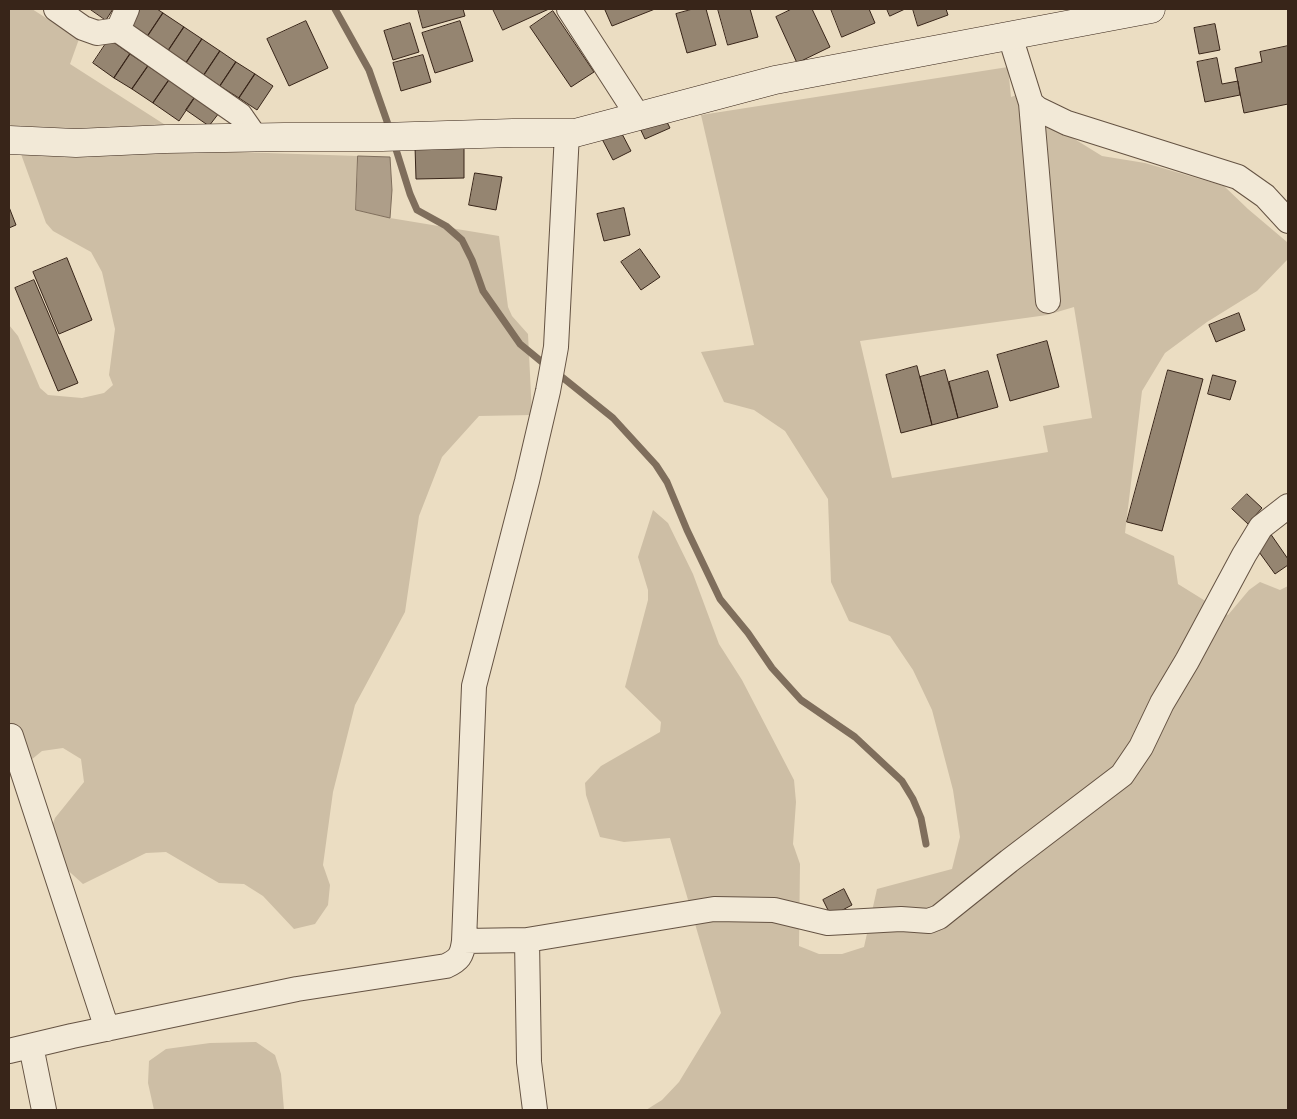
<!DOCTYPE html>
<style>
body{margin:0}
#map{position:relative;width:1297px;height:1119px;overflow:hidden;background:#ebddc2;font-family:Alegreya,serif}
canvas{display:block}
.frame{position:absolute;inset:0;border:10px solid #382519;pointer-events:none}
</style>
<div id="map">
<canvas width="1297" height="1119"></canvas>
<div class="frame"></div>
</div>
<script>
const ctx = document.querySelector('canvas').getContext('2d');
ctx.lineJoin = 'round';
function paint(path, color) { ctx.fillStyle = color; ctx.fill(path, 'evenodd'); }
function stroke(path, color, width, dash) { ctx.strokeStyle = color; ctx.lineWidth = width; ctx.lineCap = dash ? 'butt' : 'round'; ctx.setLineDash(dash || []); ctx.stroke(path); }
paint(new Path2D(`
 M9,9H32L79,39L70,64L206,151L358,156L356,210L390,218L499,236L508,307L512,316L528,334L532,415L479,416L442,457L419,516L405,612L355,705L333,792L323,865L330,885L328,905L315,924L294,929L263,896L244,884L219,883L166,852L146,853L83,884L52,856L48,837L55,818L84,782L81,759L63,748L42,751L9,778V325L18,336L40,388L48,395L82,398L104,393L113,385L109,375L115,329L102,272L91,252L53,231L46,223L9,121Z
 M1008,67L1011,97L1023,93L1055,127L1102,156L1145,163L1224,186L1248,209L1287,242L1288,259L1257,291L1207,322L1165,353L1142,391L1125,533L1174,556L1178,584L1228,615L1249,590L1260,582L1280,590L1288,586V1110H646L662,1100L679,1082L721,1013L670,838L624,842L600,837L586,795L585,783L601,766L660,732L661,722L625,687L648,600V590L638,557L653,510L668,523L693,574L719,644L742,680L794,780L796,802L793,844L800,864L799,946L819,954H842L864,947L877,889L952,869L960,837L953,790L932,710L913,670L890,636L849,621L831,582L828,499L785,431L754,410L724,402L701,352L754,345L701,115ZM1074,307L1092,418L1043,426L1048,452L892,478L860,341L1047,315Z
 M256,1042L275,1055L281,1074L284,1110H154L148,1083L149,1061L166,1049L210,1043Z`), '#cdbea5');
const water = new Path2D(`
 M358,156L390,157L392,190L390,218L356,210Z`);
paint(water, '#ae9e89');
stroke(water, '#7f6e5c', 1);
stroke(new Path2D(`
 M335,9L369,70L390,130
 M394,143L410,194L417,210L446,226L462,240L472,260L483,291L520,344L548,367
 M557,373L613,418L656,465L667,482L687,530L720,599L748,633L772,668L801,700L855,737L902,781L913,799L921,818L926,844`), '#7f6e5c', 7);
const building = new Path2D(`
 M90,9H113L106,20Z
 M141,9H157L163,13L147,37L130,25Z
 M418,9H463L465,16L423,28Z
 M493,9H549L503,30Z
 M608,9H655L612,26L605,10Z
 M693,9H706L716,45L687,53L676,14Z
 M718,9H750L758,37L728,45Z
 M792,9H812L830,47L797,63L776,17Z
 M831,9H869L875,23L842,37Z
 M887,9H905L890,16Z
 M913,9H946L948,15L918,26Z
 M553,11L594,72L571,87L530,27Z
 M163,13L184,27L168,51L147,37Z
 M306,21L328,68L289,86L267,39Z
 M460,21L473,61L435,73L422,33Z
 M410,23L419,52L393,60L384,31Z
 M1215,24L1220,50L1199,54L1194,28Z
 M184,27L202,39L186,63L168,51Z
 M109,39L130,54L114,78L93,63Z
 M202,39L220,51L204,75L186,63Z
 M1288,46V104L1244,113L1235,68L1262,62L1260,52Z
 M220,51L236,62L220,86L204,75Z
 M130,54L148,66L132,89L114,78Z
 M423,55L431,82L401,91L393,63Z
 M1217,58L1222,84L1238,81L1240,95L1205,102L1197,62Z
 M236,62L255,74L239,98L220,86Z
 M148,66L169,80L153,103L132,89Z
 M255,74L273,86L257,110L239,98Z
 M169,80L195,97L179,121L153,103Z
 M195,97L219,113L209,126L186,110Z
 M662,112L670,128L645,139L638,124Z
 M620,130L631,151L613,160L602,139Z
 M464,145V178L416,179L415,146Z
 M475,173L502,177L496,210L469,205Z
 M9,207L16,225L9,228Z
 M624,208L630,235L604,241L597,214Z
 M640,249L660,277L641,290L621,262Z
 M67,258L92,320L59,334L33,272Z
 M34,280L78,383L58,391L15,288Z
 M1239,313L1245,330L1216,342L1209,325Z
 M1047,341L1059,387L1010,401L997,355Z
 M917,366L932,425L901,433L886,375Z
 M945,370L958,418L932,425L920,377Z
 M1168,370L1203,379L1162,531L1127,522Z
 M988,371L998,407L958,418L949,382Z
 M1213,375L1236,381L1230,400L1208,394Z
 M1247,494L1262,508L1248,524L1232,509Z
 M1270,533L1288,559V565L1275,574L1254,545Z
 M844,889L852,905L831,916L823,900Z`);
paint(building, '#958571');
stroke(building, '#382519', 1);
const street = new Path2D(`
 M56,9L83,28L97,33L118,30L240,115L256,138
 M569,9L638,116
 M118,30L127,9
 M1010,36L1031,103L1038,109L1067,123L1238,177L1265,196L1288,221
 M1031,103L1048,301
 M11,736L107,1029
 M527,940L714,909L774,910L828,923L901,919L929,921L939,917L1009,861L1122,775L1141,747L1162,703L1187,661L1244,555L1261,527L1288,506
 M464,941L527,940L529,1062L535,1110
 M31,1046L44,1110
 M9,1051L72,1036L297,989L446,966C459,960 462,956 464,941L474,686L527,481L548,391L556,347L567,133`);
const secondary = new Path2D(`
 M9,140L76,143L166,139L284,137H382L513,133H575L775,80L1151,9`);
stroke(street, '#655343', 26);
stroke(secondary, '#382519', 29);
stroke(street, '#f2e9d7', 24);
stroke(secondary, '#f2e9d7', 28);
</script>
